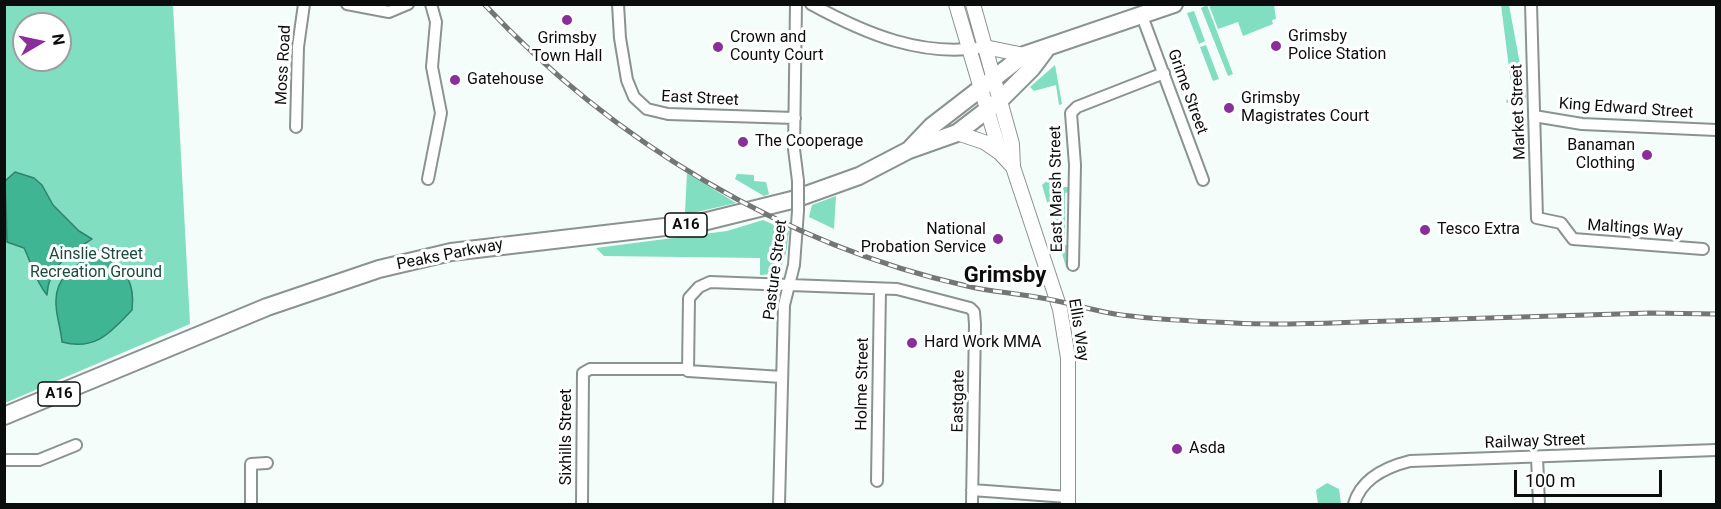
<!DOCTYPE html>
<style>
body{margin:0}
#map{position:relative;width:1721px;height:509px;overflow:hidden;background:#f5fdfa;font-family:Roboto,sans-serif}
canvas{display:block}
.frame{position:absolute;inset:0;border:6px solid #0b0d0c;pointer-events:none}
.north{position:absolute;left:12px;top:12px;width:60px;height:60px;box-sizing:border-box;background:#fff;border:2px solid #9d9e9e;border-radius:50%;rotate:81deg;font-size:16px;font-weight:700;line-height:24px;text-align:center;color:#0b0d0c}
.north::after{content:'';display:block;margin:auto;width:21px;height:27px;background:#892f9b;clip-path:polygon(50% 0,100% 100%,50% 72%,0 100%)}
.scale{position:absolute;left:1514px;top:470px;width:148px;height:27px;box-sizing:border-box;border:3px solid #0b0d0c;border-top:0;padding-left:8px;font-size:18px;line-height:21px;white-space:nowrap;color:#0b0d0c;-webkit-text-stroke:4px #fff;paint-order:stroke}
</style>
<div id="map">
<canvas width="1721" height="509"></canvas>
<div class="frame"></div>
<div class="north">N</div>
<div class="scale">100 m</div>
</div>
<script>
const ctx = document.querySelector('canvas').getContext('2d');
ctx.lineJoin = 'round';
function paint(path, color) { ctx.fillStyle = color; ctx.fill(path, 'evenodd'); }
function stroke(path, color, width, dash) { ctx.strokeStyle = color; ctx.lineWidth = width; ctx.lineCap = dash ? 'butt' : 'round'; ctx.setLineDash(dash || []); ctx.stroke(path); }
function label(font, color, halo, rows, align = 'center') {
  ctx.font = font + ' Roboto,sans-serif'; ctx.lineWidth = 6; ctx.setLineDash([]); ctx.textBaseline = 'middle'; ctx.strokeStyle = halo; ctx.fillStyle = color; for (const [text, x, y, turn = 0] of rows) {
    ctx.save(); ctx.translate(x, y); ctx.rotate((+turn || 0) * Math.PI / 180); ctx.textAlign = isNaN(turn) ? turn : align; if (halo) ctx.strokeText(text, 0, 0); ctx.fillText(text, 0, 0); ctx.restore();
  }
}
paint(new Path2D(`
 M5,5H173L190,324L5,403ZM24,24H60V60H24Z
 M1207,5L1233,74L1228,76L1201,8Z
 M1209,5H1274L1276,19L1272,20L1273,24L1243,36L1238,22L1218,29Z
 M1501,5H1509L1525,91L1526,97L1521,104L1507,103L1506,100L1513,99Z
 M1194,11L1205,41L1199,44L1187,13Z
 M1206,45L1219,79L1213,81L1200,47Z
 M1055,65L1062,104L1059,105L1056,85L1034,91L1030,87Z
 M687,173L736,203L688,214L685,212Z
 M737,174L754,175V181L766,182L769,194L764,196L735,179Z
 M1050,178H1059L1060,187H1069V192L1065,193V245H1069V267H1066L1042,185Z
 M836,196L834,229L809,217L812,205Z
 M763,220L789,231C786,253 787,275 760,275V258L604,256L596,248L727,231Z
 M1327,483L1339,489L1341,504H1318L1316,490Z`), '#81dec0');
const water = new Path2D(`
 M15,172L34,178L42,185L53,205L79,231L92,239C71,253 48,266 47,295C35,281 32,264 24,248L7,242L5,181Z
 M100,249C122,269 136,278 132,310C111,332 96,351 62,342C61,328 55,313 56,300C56,273 82,263 100,249Z`);
paint(water, '#3fb593');
stroke(water, '#2f836a', 1.5);
const minor = new Path2D(`
 M347,4L389,12L408,4
 M618,4L620,38L627,80L634,97L647,109L668,114L795,118
 M796,4L794,149L798,181
 M811,4C866,34 923,58 985,47
 M1531,4L1537,218L1561,223L1573,239L1703,249
 M1142,16L1203,180
 M1534,116L1582,124L1716,130
 M296,127L298,47L304,4
 M428,179L441,113L432,67L436,22L431,4
 M1073,265L1075,165L1071,113L1077,107L1164,73
 M782,377L688,371L689,298L699,287L710,282L897,289L970,308L974,312L975,324L972,504
 M1537,457L1539,504
 M4,460H39L76,445
 M877,481L880,289
 M972,490L1067,497
 M251,504V464L267,463
 M582,504L583,373L590,369H686
 M779,504L784,305L794,265L798,211
 M1354,504C1361,479 1386,467 1410,461L1716,450`);
const major = new Path2D(`
 M956,4L1000,153L1013,167
 M973,4L1012,144L1013,167L1060,309L1068,358V504
 M985,47L1024,55
 M957,133L984,142L1000,153`);
const highway = new Path2D(`
 M911,148L932,126L1024,55L1174,4
 M4,416L267,307L379,269L451,252L699,223L792,200L859,176L909,150L957,133L1000,100L1032,68L1047,48`);
stroke(minor, '#8b9390', 14);
stroke(major, '#8b9390', 16);
stroke(highway, '#8b9390', 20);
stroke(minor, '#fff', 10);
stroke(major, '#fff', 14);
stroke(highway, '#fff', 16);
const rail = new Path2D(`
 M484,4C612,141 784,245 967,286C991,292 1017,293 1042,298C1066,302 1091,310 1115,314C1154,320 1196,321 1235,323C1287,326 1340,322 1392,321C1478,318 1564,316 1650,313L1716,314`);
stroke(rail, '#727674', 5);
stroke(rail, '#fff', 3, [9]);
const minorBridge = new Path2D(`
 M798,181V211`);
stroke(minorBridge, '#8b9390', 14, []);
stroke(minorBridge, '#fff', 10);
for (const [x, y, r, color] of [
 [567,20,6,"#892f9b"],
 [1276,46,6,"#892f9b"],
 [718,47,6,"#892f9b"],
 [455,80,6,"#892f9b"],
 [1229,108,6,"#892f9b"],
 [743,142,6,"#892f9b"],
 [1647,155,6,"#892f9b"],
 [1425,230,6,"#892f9b"],
 [998,239,6,"#892f9b"],
 [912,343,6,"#892f9b"],
 [1177,449,6,"#892f9b"]
]) { const dot = new Path2D(); dot.arc(x, y, r, 0, 2 * Math.PI); ctx.fillStyle = color; ctx.fill(dot); stroke(dot, '#fff', 2); }
for (const [x, y, w] of [
 [686,225,42],
 [59,394,42]
]) { const box = new Path2D(); box.roundRect(x - w / 2, y - 12, w, 24, 4.5); ctx.fillStyle = '#fff'; ctx.fill(box); stroke(box, '#0b0d0c', 1.5); }
label('bold 15px', '#0b0d0c', null, [
 ["A16",686,225],
 ["A16",59,394]
]);
label('16px', '#0b0d0c', '#fff', [
 ["Grimsby",1288,37],
 ["Police Station",1288,55],
 ["Crown and",730,38],
 ["County Court",730,56],
 ["Grimsby",567,39,"center"],
 ["Town Hall",567,57,"center"],
 ["Gatehouse",467,80],
 ["Grimsby",1241,99],
 ["Magistrates Court",1241,117],
 ["The Cooperage",755,142],
 ["Banaman",1635,146,"right"],
 ["Clothing",1635,164,"right"],
 ["National",986,230,"right"],
 ["Probation Service",986,248,"right"],
 ["Tesco Extra",1437,230],
 ["Hard Work MMA",924,343],
 ["Asda",1189,449]
], 'left');
label('16px', '#0b0d0c', '#fff', [
 ["Moss Road",284,65,-87],
 ["Grime Street",1187,92,70],
 ["East Street",700,99,3],
 ["King Edward Street",1626,109,4],
 ["Market Street",1519,112,-92],
 ["East Marsh Street",1057,189,-91],
 ["Maltings Way",1635,229,4],
 ["Peaks Parkway",450,255,-11],
 ["Pasture Street",776,270,-83],
 ["Ellis Way",1078,330,81],
 ["Holme Street",863,384,-89],
 ["Eastgate",959,401,-89],
 ["Sixhills Street",567,437,-90],
 ["Railway Street",1535,442,-2]
]);
label('16px', '#1a4b3c', '#fff', [
 ["Ainslie Street",96,255],
 ["Recreation Ground",96,273]
]);
label('bold 22px', '#0b0d0c', '#fff', [
 ["Grimsby",1005,276]
]);
</script>
